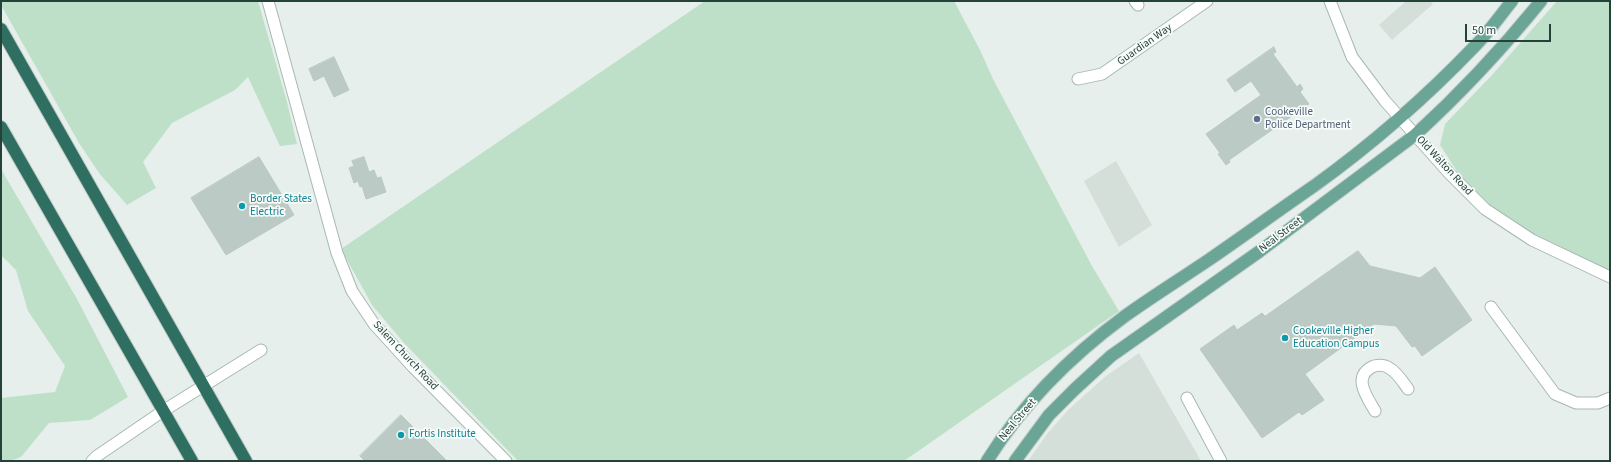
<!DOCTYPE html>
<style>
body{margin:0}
#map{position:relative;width:1611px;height:462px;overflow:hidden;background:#e6efeb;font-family:"Source Sans 3",sans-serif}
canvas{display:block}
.frame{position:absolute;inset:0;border:2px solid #24423a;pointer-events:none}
.scale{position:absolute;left:1465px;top:24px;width:86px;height:18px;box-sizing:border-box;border:2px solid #24423a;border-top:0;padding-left:5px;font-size:12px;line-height:14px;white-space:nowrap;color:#24423a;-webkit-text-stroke:3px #f7fbf9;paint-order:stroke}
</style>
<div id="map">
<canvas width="1611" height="462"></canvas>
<div class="frame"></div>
<div class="scale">50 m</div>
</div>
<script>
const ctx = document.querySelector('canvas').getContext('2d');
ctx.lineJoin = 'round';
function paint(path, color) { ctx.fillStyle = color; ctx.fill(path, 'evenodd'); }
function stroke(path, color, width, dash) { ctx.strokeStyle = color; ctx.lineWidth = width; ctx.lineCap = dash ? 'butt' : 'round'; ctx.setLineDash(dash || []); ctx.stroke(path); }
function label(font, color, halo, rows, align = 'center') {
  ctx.font = font + ' "Source Sans 3",sans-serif'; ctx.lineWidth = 3.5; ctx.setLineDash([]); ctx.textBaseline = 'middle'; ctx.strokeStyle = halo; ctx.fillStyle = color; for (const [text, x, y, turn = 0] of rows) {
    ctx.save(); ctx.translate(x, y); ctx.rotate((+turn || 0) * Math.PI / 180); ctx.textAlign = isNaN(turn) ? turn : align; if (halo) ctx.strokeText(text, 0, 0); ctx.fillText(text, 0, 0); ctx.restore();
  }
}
paint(new Path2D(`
 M1406,1H1430L1433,4L1392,40L1379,25Z
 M1116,161L1152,225L1119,247L1084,181Z
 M1139,353L1201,461H1028L1047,434L1068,410L1106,376Z`), '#d4dfda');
paint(new Path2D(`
 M1,1H258L287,102L297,144L280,146L248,77L235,90L172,123L143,162L156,188L127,205L99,173L79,143L1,5Z
 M705,1H954L980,50L993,79L1092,266L1119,311L904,461H518L404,343L372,305L341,249Z
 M1557,1H1610V271L1570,254L1521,227L1490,205L1460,176L1440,145L1445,124L1492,75Z
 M1,169L77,299L128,397L90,420L49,423L21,457L10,461H1V398L55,392L65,366L28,311L16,270L1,255Z`), '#bfe0c8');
const building = new Path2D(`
 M1274,47L1276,52L1273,54L1297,87L1300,84L1303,89L1300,92L1309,104L1229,160L1230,162L1226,165L1218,154L1220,153L1206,134L1261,95L1251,81L1235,92L1227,80Z
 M334,57L349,90L334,97L324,76L314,81L309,69Z
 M259,157L294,215L226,255L191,198Z
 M364,157L369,172L374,170L377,178L381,177L386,192L366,199L362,186L360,187L358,181L354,183L349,168L354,166L352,161Z
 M1358,251L1370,266L1420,278L1435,267L1472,320L1422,356L1415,346L1412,347L1396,326L1374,324L1305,374L1324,400L1302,415L1299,412L1262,438L1200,349L1234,325L1237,330L1262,313L1265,316Z
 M401,415L447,461H365L360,456Z`);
paint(building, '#bbcac4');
stroke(building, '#b8c9c2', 1);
const minor = new Path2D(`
 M268,1L337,253L352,291L374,324L413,367L506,461
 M1135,1L1138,5
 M1330,1L1352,57L1385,101L1449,173L1485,209L1532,240L1610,277
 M1078,79L1102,74L1207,1
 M1491,307L1555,394L1576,403H1598L1610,398
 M1187,398L1221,461
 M1375,411C1367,397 1351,376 1374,366C1379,365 1385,365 1389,368C1397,372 1403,382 1408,389
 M92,461L97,456L163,411L261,350`);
const major = new Path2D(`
 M987,461C1022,405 1072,355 1125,316C1153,296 1182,278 1210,259C1245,235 1279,210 1314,186C1371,145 1425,98 1474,47C1488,33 1500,16 1512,1
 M1015,461L1049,415L1075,389L1111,356L1260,251L1415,135C1461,93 1502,49 1541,1`);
const highway = new Path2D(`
 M1,29L246,461
 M1,127L192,461`);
stroke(minor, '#a8b8b2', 13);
stroke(major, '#c2cac8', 14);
stroke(highway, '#c2cac8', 14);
stroke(minor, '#fff', 11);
stroke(major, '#6aa596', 12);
stroke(highway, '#2f6f62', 12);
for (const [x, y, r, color] of [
 [1257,119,4,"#5c6f8a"],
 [242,206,4,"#0f9aa8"],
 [1285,338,4,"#0f9aa8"],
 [401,435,4,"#0f9aa8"]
]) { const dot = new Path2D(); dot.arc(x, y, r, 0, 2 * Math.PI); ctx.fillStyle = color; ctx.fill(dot); stroke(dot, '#f7fbf9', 1.5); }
label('11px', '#24423a', '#f7fbf9', [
 ["Guardian Way",1145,45,-35],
 ["Old Walton Road",1444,166,47],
 ["Neal Street",1281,235,-37],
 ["Salem Church Road",405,356,47],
 ["Neal Street",1018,420,-50]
]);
label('11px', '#4e5e75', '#f7fbf9', [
 ["Cookeville",1265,113],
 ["Police Department",1265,126]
], 'left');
label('11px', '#0d838f', '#f7fbf9', [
 ["Border States",250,200],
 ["Electric",250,213],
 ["Cookeville Higher",1293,332],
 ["Education Campus",1293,345],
 ["Fortis Institute",409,435]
], 'left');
</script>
